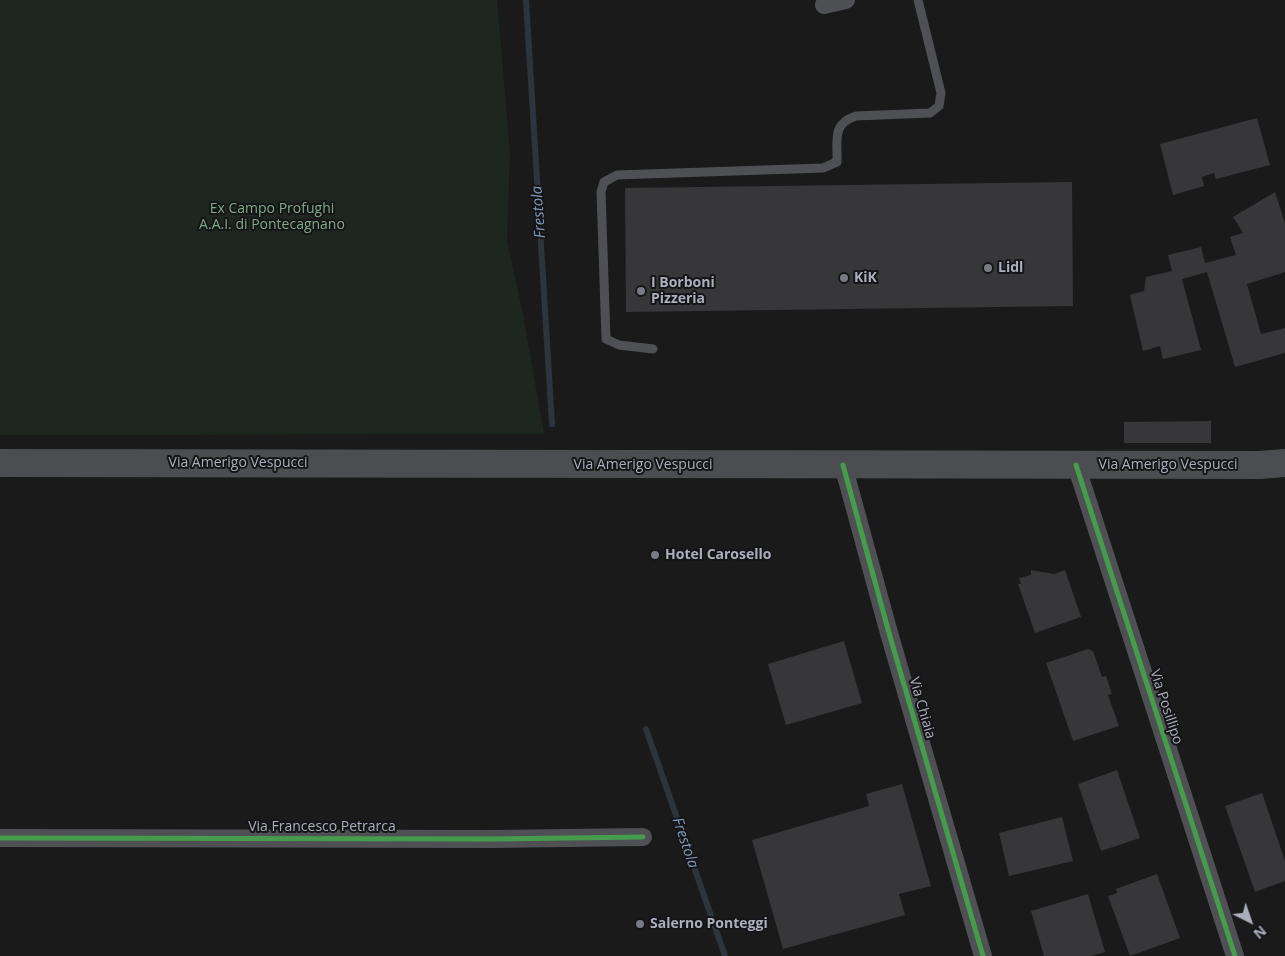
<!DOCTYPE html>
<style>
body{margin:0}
#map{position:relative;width:1285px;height:956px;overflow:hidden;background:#1a1a1b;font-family:"Open Sans",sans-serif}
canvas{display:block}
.north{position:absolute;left:1225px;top:896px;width:50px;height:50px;-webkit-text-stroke:4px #151417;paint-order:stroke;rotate:139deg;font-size:14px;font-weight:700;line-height:20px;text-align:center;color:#abafbc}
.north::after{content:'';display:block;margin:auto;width:18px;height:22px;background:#abafbc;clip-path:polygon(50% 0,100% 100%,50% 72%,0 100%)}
</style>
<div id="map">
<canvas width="1285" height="956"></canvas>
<div class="north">N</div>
</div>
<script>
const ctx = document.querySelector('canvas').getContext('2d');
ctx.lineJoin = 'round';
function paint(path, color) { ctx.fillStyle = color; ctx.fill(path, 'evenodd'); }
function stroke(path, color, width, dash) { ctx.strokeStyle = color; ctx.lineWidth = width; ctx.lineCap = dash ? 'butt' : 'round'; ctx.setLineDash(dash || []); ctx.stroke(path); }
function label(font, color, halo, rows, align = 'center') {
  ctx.font = font + ' "Open Sans",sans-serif'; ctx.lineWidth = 4; ctx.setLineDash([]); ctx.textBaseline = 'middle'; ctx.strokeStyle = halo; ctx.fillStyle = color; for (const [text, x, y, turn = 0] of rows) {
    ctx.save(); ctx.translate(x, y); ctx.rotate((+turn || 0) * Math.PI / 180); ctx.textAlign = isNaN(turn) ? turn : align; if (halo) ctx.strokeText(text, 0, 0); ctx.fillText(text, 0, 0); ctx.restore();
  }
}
paint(new Path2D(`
 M0,0H497L510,152L507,241L524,319L544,434L0,435Z`), '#1e2620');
stroke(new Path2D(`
 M526,0L552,424
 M646,729L725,956`), '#2c353e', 6);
paint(new Path2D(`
 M1257,118L1270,165L1216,179L1214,173L1202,177L1204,186L1173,195L1160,144Z
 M1072,182L1073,306L626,312L625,188Z
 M1275,192L1285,223V272L1247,284L1261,334L1285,328V353L1235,367L1207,272L1182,279L1201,350L1163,359L1160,346L1143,351L1130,295L1144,291L1146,277L1172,271L1168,255L1201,247L1205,263L1236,255L1230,237L1243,233L1233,217Z
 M1211,421V443H1124V422Z
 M1031,570L1054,574L1065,570L1081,617L1035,633L1018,584H1021L1019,578L1031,575Z
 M844,641L862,703L786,725L768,664Z
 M1088,649L1093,651L1102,677L1106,676L1112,694L1108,695L1119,726L1073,741L1046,663Z
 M1117,770L1140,838L1101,851L1078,784Z
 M902,784L931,886L899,894L905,915L783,949L752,840L869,806L866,794Z
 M1262,793L1285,861V881L1255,892L1225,806Z
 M1062,817L1073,861L1009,876L999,833Z
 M1157,874L1180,938L1130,956L1108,896L1117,893L1116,889Z
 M1088,894L1105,952L1091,956H1044L1031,911Z`), '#373739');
stroke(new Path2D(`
 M653,349L619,345L606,339L601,192L604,182L617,175L823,168L837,162C838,141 831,124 856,116L930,113L939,106L941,93L918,0`), '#4e5054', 9);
stroke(new Path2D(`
 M824,5L846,0
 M843,465L889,633L983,956
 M1076,465L1235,956
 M0,838L492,839L643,837`), '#4e5054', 18);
stroke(new Path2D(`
 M0,463L1260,465L1285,463`), '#4c4d50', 28);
stroke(new Path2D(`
 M843,465L889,633L983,956
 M1076,465L1235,956
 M0,838L492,839L643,837`), '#469c4c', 5);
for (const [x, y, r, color] of [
 [988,268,5,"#787b84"],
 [844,278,5,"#787b84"],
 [641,291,5,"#787b84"],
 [655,555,5,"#787b84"],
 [640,924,5,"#787b84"]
]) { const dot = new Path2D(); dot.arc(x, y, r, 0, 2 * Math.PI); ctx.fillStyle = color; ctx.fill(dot); stroke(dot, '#151417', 2); }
label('14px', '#81a986', '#151417', [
 ["Ex Campo Profughi",272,209],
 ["A.A.I. di Pontecagnano",272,225]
]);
label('bold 14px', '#abafbc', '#151417', [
 ["Lidl",998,268],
 ["KiK",854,278],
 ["I Borboni",651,283],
 ["Pizzeria",651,299],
 ["Hotel Carosello",665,555],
 ["Salerno Ponteggi",650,924]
], 'left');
label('14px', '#abafbc', '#151417', [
 ["Via Amerigo Vespucci",238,463],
 ["Via Amerigo Vespucci",643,465],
 ["Via Amerigo Vespucci",1168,465],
 ["Via Posillipo",1166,707,72],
 ["Via Chiaia",922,708,74],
 ["Via Francesco Petrarca",322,827]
]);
label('italic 15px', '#809bb9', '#151417', [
 ["Frestola",539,212,-94],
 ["Frestola",685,843,71]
]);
</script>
